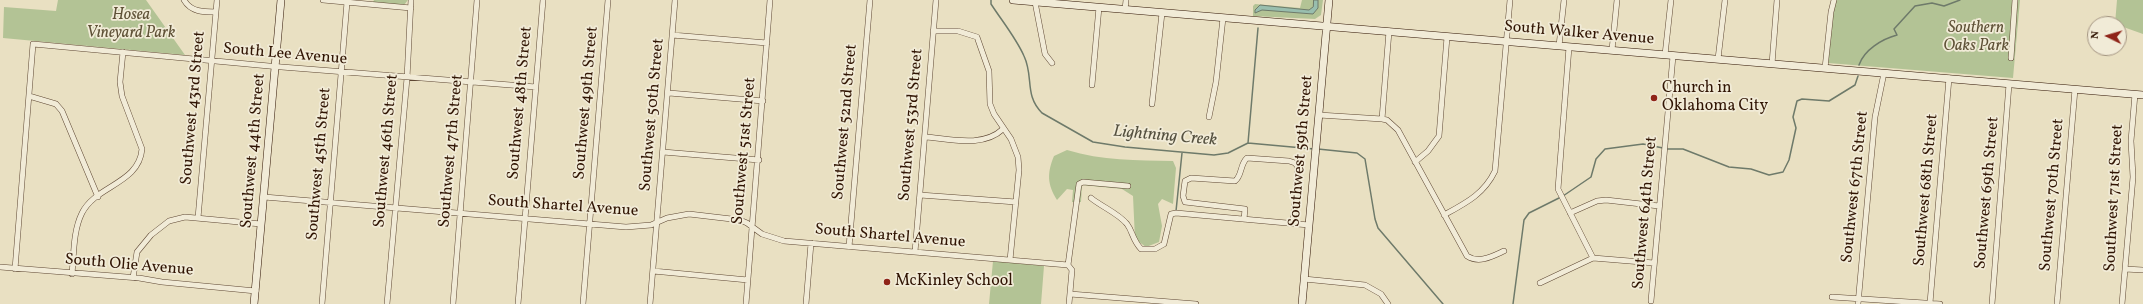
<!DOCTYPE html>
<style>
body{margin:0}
#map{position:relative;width:2143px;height:304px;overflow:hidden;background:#e9e0c2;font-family:Vollkorn,serif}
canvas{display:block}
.north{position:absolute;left:2087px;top:16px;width:40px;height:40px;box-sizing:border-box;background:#f1ebd7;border:1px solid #a49582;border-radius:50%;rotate:275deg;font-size:11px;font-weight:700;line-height:16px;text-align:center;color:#301403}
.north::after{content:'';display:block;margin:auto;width:14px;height:18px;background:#8f2418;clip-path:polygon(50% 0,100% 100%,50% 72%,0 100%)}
</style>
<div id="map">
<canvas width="2143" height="304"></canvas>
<div class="north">N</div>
</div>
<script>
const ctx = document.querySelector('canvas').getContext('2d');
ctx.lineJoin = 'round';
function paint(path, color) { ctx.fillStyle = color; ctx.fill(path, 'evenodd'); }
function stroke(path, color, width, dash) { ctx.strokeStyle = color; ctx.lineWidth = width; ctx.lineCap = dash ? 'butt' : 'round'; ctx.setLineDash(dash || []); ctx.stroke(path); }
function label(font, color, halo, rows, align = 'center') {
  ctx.font = font + ' Vollkorn,serif'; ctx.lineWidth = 3.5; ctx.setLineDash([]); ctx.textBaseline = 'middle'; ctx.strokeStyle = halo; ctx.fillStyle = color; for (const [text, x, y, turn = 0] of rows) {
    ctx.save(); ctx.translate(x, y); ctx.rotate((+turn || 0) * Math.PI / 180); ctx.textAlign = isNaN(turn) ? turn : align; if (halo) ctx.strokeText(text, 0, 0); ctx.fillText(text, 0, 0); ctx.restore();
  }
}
paint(new Path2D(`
 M58,0H146L185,55L3,38L4,7L56,11Z
 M374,0H408L404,5L373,2Z
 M1302,0H1323L1321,15L1315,19L1253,16V6L1255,4L1300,8Z
 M1836,0H2020L2013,78L1828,63L1832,17Z
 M2117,0H2143V34L2115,24Z
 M1067,150C1102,161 1137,160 1173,161L1176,168L1173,204L1162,199L1158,204L1162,226L1159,242L1146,247L1135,239L1133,196L1122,189L1082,185L1081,202H1072L1073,190L1067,189L1057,200C1047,184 1047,173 1054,156Z
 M993,261L1044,266L1041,304H989Z`), '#b3c395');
const water = new Path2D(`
 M1314,0H1318V8L1313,14L1262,10L1255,13V10L1260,5L1309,10L1313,7Z`);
paint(water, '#98beae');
stroke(water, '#6e7a6a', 1);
stroke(new Path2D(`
 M991,0V4C1002,21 1016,38 1024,56C1034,77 1024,95 1042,113L1093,142L1125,147L1214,155L1228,153L1248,143L1314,149
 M1859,65C1864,50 1882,39 1897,35L1894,29L1915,6L1932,3L1944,6L1960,0
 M1248,143L1258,28
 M1318,149L1357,153L1365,159L1375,219L1378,228L1443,304
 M1563,196L1591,177L1596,159L1605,149L1643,144L1668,149H1683L1729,167L1751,169L1769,175L1783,172L1789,160L1796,128L1793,117L1797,101L1802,99L1829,101L1855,85L1858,76
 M1176,211L1182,153
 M1513,304L1524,220L1529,213L1559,198`), '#6e7a6a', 1.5);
const minor = new Path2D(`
 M184,0C191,12 203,12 216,12
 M323,0L411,8
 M1035,2L1045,54L1052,63
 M1125,10L1126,0
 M933,31H958L977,37L989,71L990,104L994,114L1011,139L1018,157L1019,170L1010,260
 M672,35L767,43
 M1559,46L1564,0
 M1569,47L1558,189L1593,258
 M1612,50L1617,0
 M1665,55L1671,0
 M2011,58L2015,0
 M1718,59L1725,0
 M1772,64L1777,0
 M1825,68L1831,12L1834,0
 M1092,85L1099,7
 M669,93L763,101
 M29,96L56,104L62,111L98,197
 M1152,104L1162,13
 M1319,115L1382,119L1387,120L1398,130L1467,256C1479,264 1493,256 1504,251
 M1209,117L1216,82L1223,18
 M1382,119L1389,31
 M926,137C950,139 983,148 1003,129
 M663,152L759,160
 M1415,162L1428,151L1439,136L1447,37
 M920,195L1016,202
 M264,197L626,227L651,225L667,218L689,214L740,220L747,223L762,234L784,241L1068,265
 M1091,198C1102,207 1118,213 1127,224C1133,232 1132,239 1141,249H1155L1164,244L1171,214L1176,213L1309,225
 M1570,213L1597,201L1606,200L1659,206
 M1444,215C1466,203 1484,194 1495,171L1510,0
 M198,218L217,0
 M1244,219L1245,209L1185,202L1183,196L1185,181L1191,178L1235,181C1242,176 1240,164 1247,158L1289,161L1295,163L1298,167L1293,223
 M849,247L870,0
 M915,252L936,0
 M1068,265L1079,184L1083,182L1128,186
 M1068,265L1072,270L1069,304
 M0,267L139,278L162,282L256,291
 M15,269L33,44L269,66L536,87
 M2125,269L2143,270
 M653,271L748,280
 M72,274C74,254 73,231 82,213C96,185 139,184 142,149L122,96L120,82L123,52
 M133,278L137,252L151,235L169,221L185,217L261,224
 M1304,279L1365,285L1381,294L1388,304
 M1540,283L1593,258L1654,263
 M1070,294L1196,304
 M1832,297L1940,304
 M1651,301L1673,56
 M1930,303L1949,78
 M322,304L347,2
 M387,304L407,78L411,0
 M453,304L477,0
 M518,304L543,0
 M583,304L608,0
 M650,304L675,0
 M746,304L770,0
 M806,304L811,243
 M1858,304L1875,117L1884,73
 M1992,304L2009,84
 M2057,304L2075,89
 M2122,304L2133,177L2131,141L2135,94`);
const secondary = new Path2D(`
 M1013,0L2143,95
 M254,304L281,0
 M1302,304L1329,0`);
stroke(minor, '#5e4733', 6);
stroke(secondary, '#301403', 8);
stroke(minor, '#f1ebd7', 5);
stroke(secondary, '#f1ebd7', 7);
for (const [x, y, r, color] of [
 [1654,98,4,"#8f2418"],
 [887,282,4,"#8f2418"]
]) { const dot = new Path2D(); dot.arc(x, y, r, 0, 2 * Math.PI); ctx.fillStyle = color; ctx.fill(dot); stroke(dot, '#f1ebd7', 1.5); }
label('italic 16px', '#5e5136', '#f1ebd7', [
 ["Hosea",131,16],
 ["Vineyard Park",131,34],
 ["Southern",1976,29],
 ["Oaks Park",1976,47]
]);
label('16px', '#301403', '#f1ebd7', [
 ["South Walker Avenue",1579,34,5],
 ["South Lee Avenue",285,55,5],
 ["Southwest 48th Street",521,103,-85],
 ["Southwest 49th Street",587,103,-85],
 ["Southwest 43rd Street",194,108,-85],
 ["Southwest 50th Street",653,115,-85],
 ["Southwest 52nd Street",846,122,-85],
 ["Southwest 53rd Street",912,125,-85],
 ["Southwest 44th Street",254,151,-85],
 ["Southwest 46th Street",387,151,-85],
 ["Southwest 47th Street",452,151,-85],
 ["Southwest 51st Street",745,151,-85],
 ["Southwest 59th Street",1302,151,-85],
 ["Southwest 45th Street",320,164,-85],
 ["Southwest 67th Street",1856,187,-84],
 ["Southwest 68th Street",1927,190,-85],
 ["Southwest 69th Street",1988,193,-85],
 ["Southwest 70th Street",2053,195,-85],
 ["Southwest 71st Street",2115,198,-87],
 ["South Shartel Avenue",563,207,4],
 ["Southwest 64th Street",1646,213,-85],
 ["South Shartel Avenue",890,237,5],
 ["South Olie Avenue",129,266,5]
]);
label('16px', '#301403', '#f1ebd7', [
 ["Church in",1662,89],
 ["Oklahoma City",1662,107],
 ["McKinley School",895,282]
], 'left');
label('italic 17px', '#54503f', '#f1ebd7', [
 ["Lightning Creek",1165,137,5]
]);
</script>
